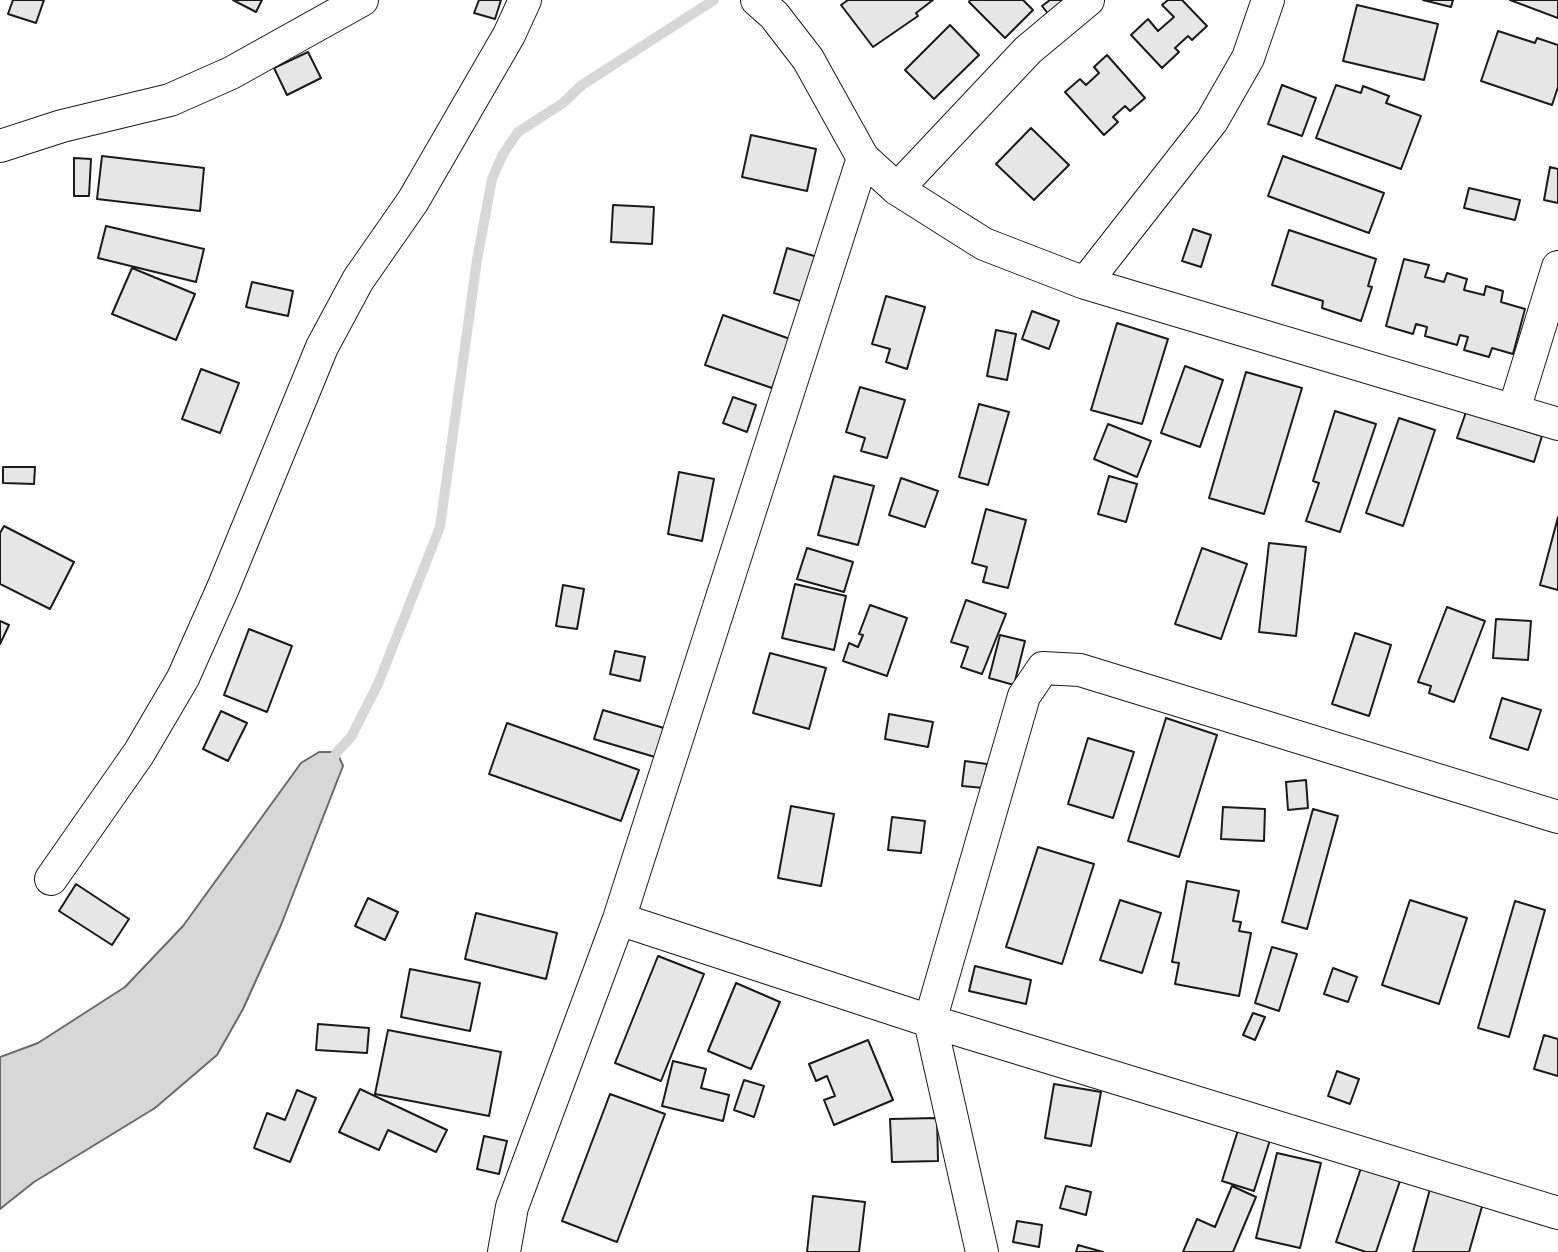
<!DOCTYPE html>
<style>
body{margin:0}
canvas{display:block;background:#fff}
</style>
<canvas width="1558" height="1252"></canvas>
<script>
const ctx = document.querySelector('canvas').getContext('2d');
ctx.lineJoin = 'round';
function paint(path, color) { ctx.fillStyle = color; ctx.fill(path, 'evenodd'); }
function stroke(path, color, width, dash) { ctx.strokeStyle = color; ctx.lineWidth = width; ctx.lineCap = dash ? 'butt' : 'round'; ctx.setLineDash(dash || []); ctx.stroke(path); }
const water = new Path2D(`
 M319,752H337L343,766L281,925L243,1009L217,1055L155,1108L34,1182L0,1209V1057L38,1043L125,987L183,926L301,763Z`);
paint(water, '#d7d7d7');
stroke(water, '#6a6a6a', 2);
stroke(new Path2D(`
 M331,763L337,752L351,737L378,684L440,527L477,260L492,179L503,154L518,132L563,103L582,85L714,0`), '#d7d7d7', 10);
const building = new Path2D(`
 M13,0H44L36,23L8,14Z
 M233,0H262L256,12Z
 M479,0H501L495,19L474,13Z
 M848,0H933L916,13L918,16L873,47L841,5Z
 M970,0H1023L1033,10L1005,38L969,2Z
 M1050,0H1077L1053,20L1042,6Z
 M1168,0H1182L1207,26L1192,40L1188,36L1175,48L1179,52L1162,68L1131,35L1148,19L1158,31L1174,17L1162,5Z
 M1423,0H1453L1451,7Z
 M1510,0H1558V18Z
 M1357,5L1438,24L1424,80L1343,61Z
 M950,25L979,55L934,99L905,70Z
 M1498,31L1535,43L1537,38L1558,45V87L1552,105L1481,81Z
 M308,52L321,78L287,95L274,68Z
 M1107,55L1145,98L1130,111L1125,106L1113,117L1118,122L1104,135L1065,92L1080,79L1086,85L1099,73L1094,67Z
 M1282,85L1316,98L1302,136L1268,124Z
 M1336,85L1361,93L1363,86L1389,96L1386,103L1421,116L1401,169L1316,138Z
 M1031,128L1069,165L1034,200L996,164Z
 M751,135L816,149L807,191L742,177Z
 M102,156L204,168L200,211L97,199Z
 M1283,156L1384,193L1369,233L1268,196Z
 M74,158L91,159L89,196H74Z
 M1550,167L1558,169V203L1544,200Z
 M1469,188L1520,200L1515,220L1464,208Z
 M613,205L654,207L652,244L611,242Z
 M106,226L204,249L196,282L98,258Z
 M1193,229L1211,235L1201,267L1182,261Z
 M1289,230L1376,259L1368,286L1372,287L1361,321L1322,308L1323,301L1272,285Z
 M787,248L821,258L807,303L774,293Z
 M1404,259L1429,265L1425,277L1444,282L1447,273L1467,279L1464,290L1484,295L1486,286L1503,291L1501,302L1525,309L1513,354L1492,348L1489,357L1464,350L1468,337L1460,335L1457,345L1425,336L1427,327L1416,324L1413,334L1386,326Z
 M132,268L195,294L176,340L112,314Z
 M252,282L293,291L288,316L246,307Z
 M886,296L925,307L907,369L886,362L890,349L872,344Z
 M1032,311L1059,321L1049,349L1022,339Z
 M723,315L790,339L772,388L705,365Z
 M1117,323L1168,339L1142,424L1091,410Z
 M996,330L1016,334L1007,380L987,376Z
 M1185,366L1223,380L1200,447L1161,433Z
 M201,369L239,383L220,433L182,419Z
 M1246,372L1302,388L1264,514L1209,498Z
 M860,387L905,400L887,458L861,451L865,438L846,432Z
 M733,397L756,405L747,432L723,423Z
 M979,404L1009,412L988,485L959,477Z
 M1335,411L1376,424L1340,532L1306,521L1319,483L1313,481Z
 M1466,412L1542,436L1534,462L1457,438Z
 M1399,418L1435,430L1403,526L1366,513Z
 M1108,424L1151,441L1137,477L1094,459Z
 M3,467H35L34,484L3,483Z
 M679,472L714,479L702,541L668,534Z
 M834,476L874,486L858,545L818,535Z
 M1109,476L1137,484L1126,522L1098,514Z
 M901,478L938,491L925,527L889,515Z
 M986,509L1026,520L1008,588L983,582L987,567L972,563Z
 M1558,517V590L1540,585Z
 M4,526L74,562L50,609L0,584V533Z
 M1269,543L1306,547L1296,636L1259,632Z
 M807,548L853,562L844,592L797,579Z
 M1202,548L1247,564L1221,639L1175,624Z
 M795,584L846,596L834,650L782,638Z
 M563,585L584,589L577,629L556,626Z
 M966,600L1006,614L982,674L961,667L968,647L951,642Z
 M870,605L907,618L887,676L843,661L849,643L858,647L863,635L859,634Z
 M1447,607L1485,621L1454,702L1429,693L1431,686L1418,682Z
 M1496,619L1531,621L1528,660L1493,658Z
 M0,621L9,625L0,644Z
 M249,629L292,646L267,712L224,695Z
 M1355,633L1391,645L1369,716L1332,704Z
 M1000,635L1025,641L1014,685L989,678Z
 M615,651L645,657L640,681L610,674Z
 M770,653L826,668L809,729L753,713Z
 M1502,698L1541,710L1528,750L1490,738Z
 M603,710L664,728L655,757L594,739Z
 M221,711L247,723L228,761L203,749Z
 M889,714L933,722L928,747L885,739Z
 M1166,718L1217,735L1179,857L1128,841Z
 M507,723L639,770L621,821L489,774Z
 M1088,738L1134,752L1113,818L1068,804Z
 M965,761L987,764L984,788L962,786Z
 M1306,780L1308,808L1288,810L1286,782Z
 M791,806L834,814L821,886L778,878Z
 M1223,807L1265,809L1264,841L1221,839Z
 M1313,809L1338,816L1307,929L1282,922Z
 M892,817L925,821L921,853L888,850Z
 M1038,847L1094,864L1062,964L1006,947Z
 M1187,881L1239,891L1233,921L1241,922L1239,931L1251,933L1239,996L1175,984L1179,963L1172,962Z
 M76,884L129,919L112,945L59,911Z
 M368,898L398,912L385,940L355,926Z
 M1120,900L1161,913L1142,973L1100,960Z
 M1410,900L1467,918L1439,1004L1382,985Z
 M1515,901L1545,910L1509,1037L1478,1028Z
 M476,913L557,933L546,979L465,959Z
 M1272,947L1297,954L1279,1011L1255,1003Z
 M658,956L704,974L661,1081L615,1063Z
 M975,966L1031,980L1026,1004L969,991Z
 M1333,968L1357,977L1348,1002L1324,994Z
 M410,969L480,983L470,1031L401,1017Z
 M736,983L780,1002L751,1069L708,1051Z
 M1253,1013L1265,1017L1255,1040L1243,1035Z
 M318,1024L369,1028L367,1053L316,1050Z
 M388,1030L501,1052L489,1116L375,1094Z
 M1544,1035L1558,1039V1076L1534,1069Z
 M868,1040L893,1100L834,1125L824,1100L835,1096L827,1076L816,1081L809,1064Z
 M673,1061L706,1069L701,1088L729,1095L723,1121L662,1106Z
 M1337,1071L1359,1079L1350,1104L1328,1096Z
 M744,1080L764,1086L754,1117L734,1110Z
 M1054,1084L1101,1092L1091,1146L1045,1138Z
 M360,1089L447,1130L436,1152L388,1130L379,1150L339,1132Z
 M297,1090L316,1098L290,1162L254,1148L267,1113L285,1120Z
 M610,1094L665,1114L617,1242L562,1221Z
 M937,1118L938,1161L892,1162L890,1119Z
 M1239,1127L1271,1137L1254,1191L1222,1181Z
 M484,1136L507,1141L499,1174L477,1169Z
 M1277,1153L1321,1163L1300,1248L1256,1238Z
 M1361,1168L1400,1181L1376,1252H1366L1336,1242Z
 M1066,1186L1091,1192L1086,1215L1060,1208Z
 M1232,1186L1256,1197L1233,1252H1183L1197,1219L1215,1227Z
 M1430,1189L1483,1203L1469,1252H1413Z
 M813,1196L865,1202L859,1252H807Z
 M1017,1221L1042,1225L1039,1247L1013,1242Z
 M1078,1245L1103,1252H1076Z`);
paint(building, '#e6e6e6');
stroke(building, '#1a1a1a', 2);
const minor = new Path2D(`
 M757,0L774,15L808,59L863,158L897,189L984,244L1085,283L1558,424
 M0,146L62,126L170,100L231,73L362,0
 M897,189L1028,50L1088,0
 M1085,283L1212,121L1248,58L1268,0
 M1514,410L1558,267
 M51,879L139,753L183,678L223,588L322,347L358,280L413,201L509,35L525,0
 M619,919L930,1021L1558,1213
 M504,1252L512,1207L619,919L863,158
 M982,1252L930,1021L1024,696L1043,668L1080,670L1558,817`);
stroke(minor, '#1a1a1a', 34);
stroke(minor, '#fff', 32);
</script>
